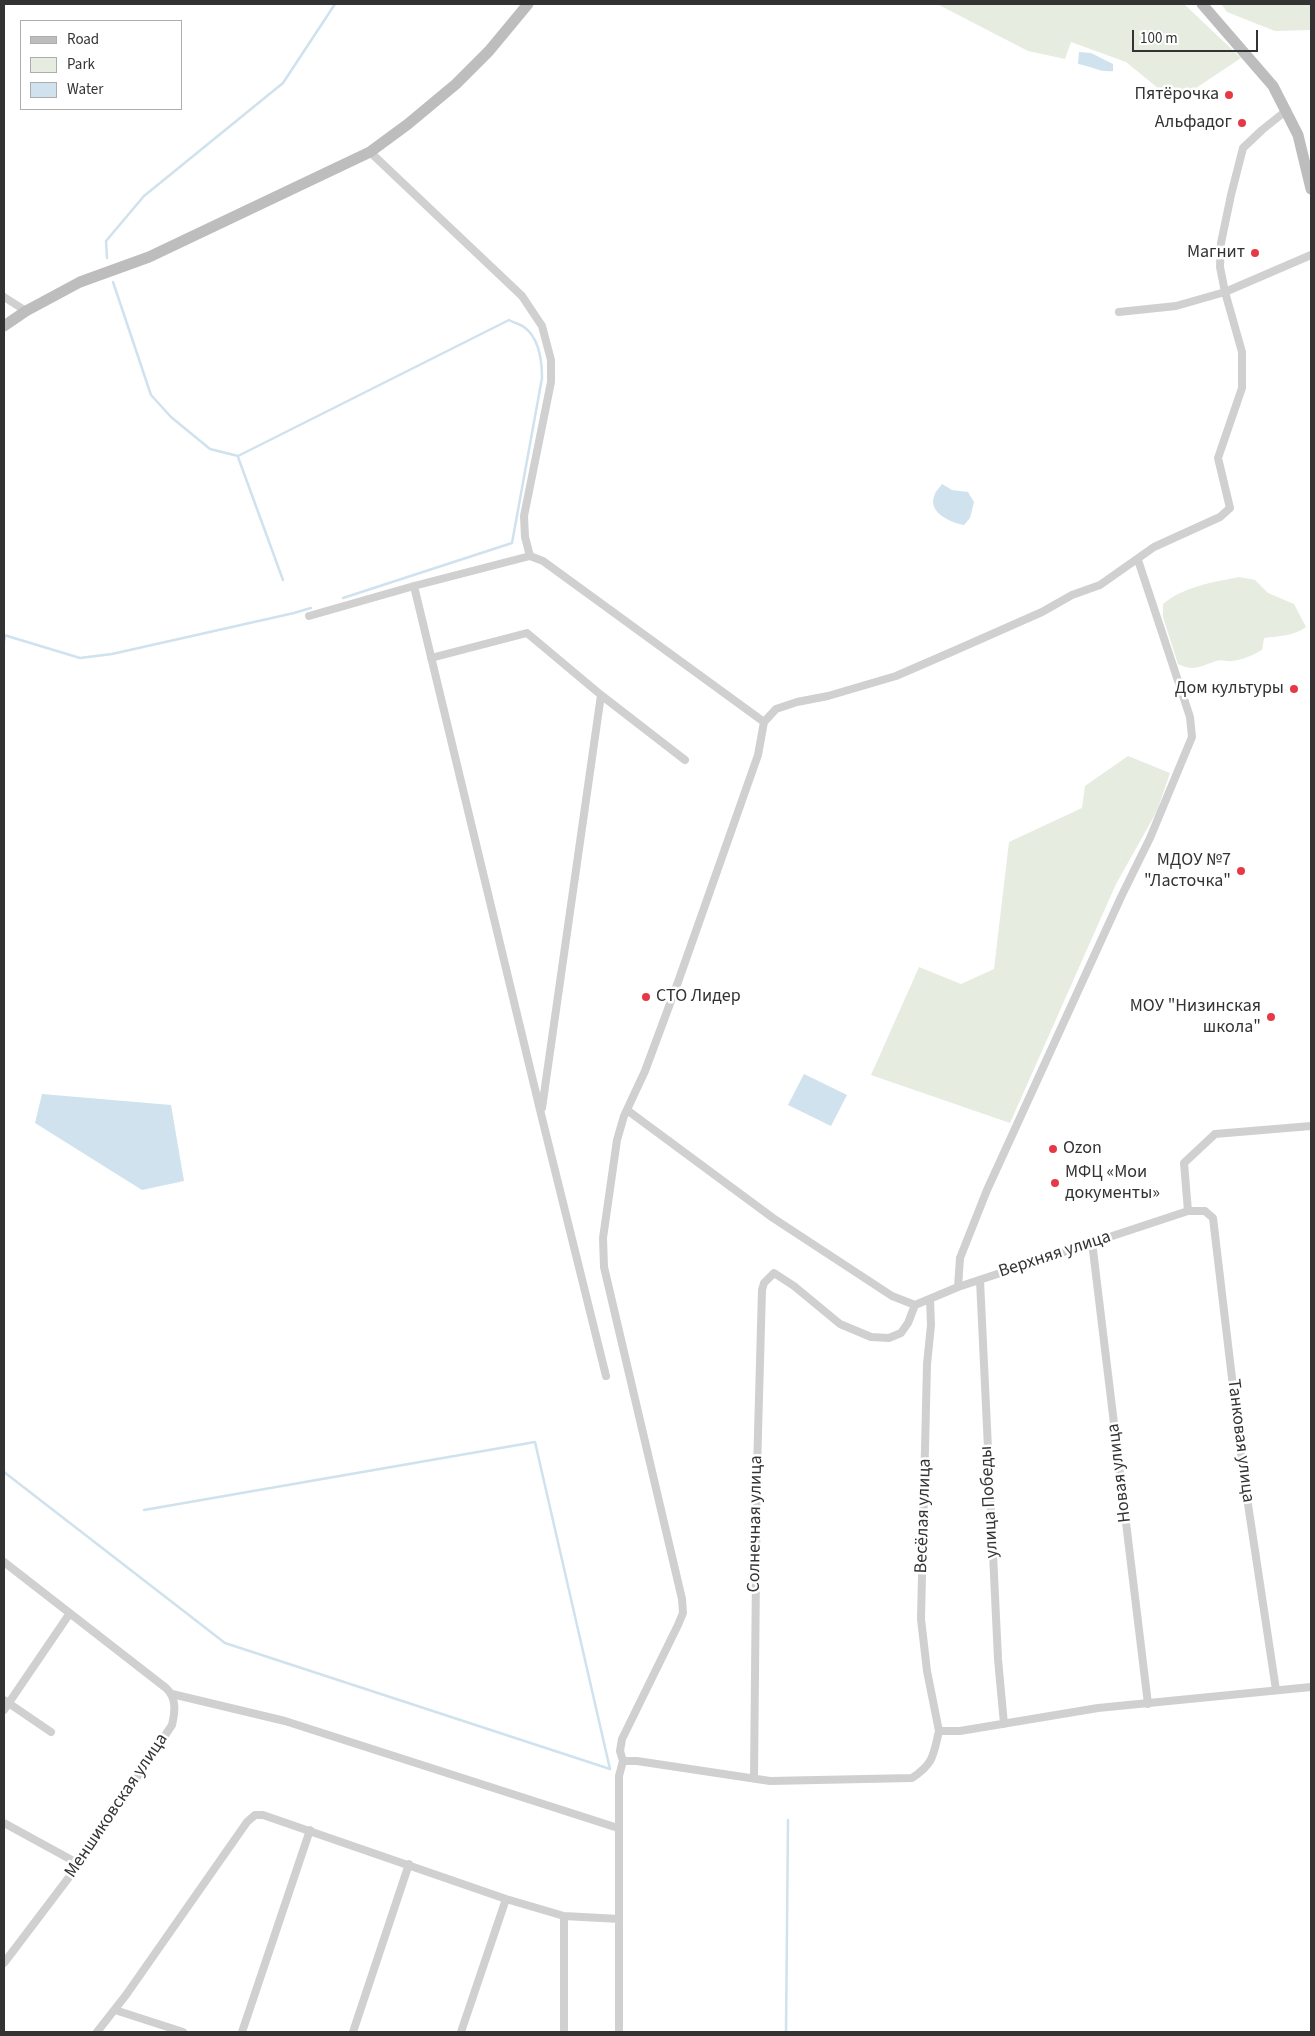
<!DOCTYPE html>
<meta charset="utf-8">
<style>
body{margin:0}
#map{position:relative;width:1315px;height:2036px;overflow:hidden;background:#fff;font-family:"Source Sans 3",sans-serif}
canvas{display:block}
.frame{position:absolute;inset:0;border:5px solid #333;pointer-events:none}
.legend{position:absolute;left:20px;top:20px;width:162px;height:90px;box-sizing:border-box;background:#fff;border:1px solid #adadad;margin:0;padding:6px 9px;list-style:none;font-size:15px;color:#333}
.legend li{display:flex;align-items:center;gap:10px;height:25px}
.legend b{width:25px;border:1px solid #adadad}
.scale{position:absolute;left:1132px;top:30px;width:126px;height:22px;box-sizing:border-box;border:2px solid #333;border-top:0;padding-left:6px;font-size:15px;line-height:18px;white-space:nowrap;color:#333;-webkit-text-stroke:4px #fff;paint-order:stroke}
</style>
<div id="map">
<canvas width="1315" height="2036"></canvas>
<div class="frame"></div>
<ul class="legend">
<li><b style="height:6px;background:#bdbdbd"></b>Road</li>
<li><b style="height:14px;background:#e6ecdf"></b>Park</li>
<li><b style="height:14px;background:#cfe2ee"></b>Water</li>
</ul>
<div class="scale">100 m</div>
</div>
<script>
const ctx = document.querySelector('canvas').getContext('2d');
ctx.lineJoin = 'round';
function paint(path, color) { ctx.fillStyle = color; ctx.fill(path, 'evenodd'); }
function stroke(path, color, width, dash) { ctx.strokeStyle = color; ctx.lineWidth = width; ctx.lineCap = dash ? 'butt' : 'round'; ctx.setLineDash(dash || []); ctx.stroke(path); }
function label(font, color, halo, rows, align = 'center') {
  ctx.font = font + ' "Source Sans 3",sans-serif'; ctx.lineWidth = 5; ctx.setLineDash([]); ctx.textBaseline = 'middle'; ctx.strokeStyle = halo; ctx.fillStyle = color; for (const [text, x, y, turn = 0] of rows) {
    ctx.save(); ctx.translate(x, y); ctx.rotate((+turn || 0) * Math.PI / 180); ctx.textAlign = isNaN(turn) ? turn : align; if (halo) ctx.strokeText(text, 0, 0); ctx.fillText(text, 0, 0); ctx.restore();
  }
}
paint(new Path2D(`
 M937,4H1184L1241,58L1175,102L1126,62L1071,42L1065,59L1028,51Z
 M1221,4H1311V30L1275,31L1227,12Z
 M1239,577L1255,580L1268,593L1294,604L1306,627C1294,636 1279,636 1264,638L1262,650C1253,655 1242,660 1232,661C1226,662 1222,659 1216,661C1201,666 1194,672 1178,664L1163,617V604C1183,587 1213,582 1239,577Z
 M1128,756L1170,773L1157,811L1116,884L1010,1123L871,1075L919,967L961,984L994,969L1009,842L1082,808L1085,786Z`), '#e6ecdf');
paint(new Path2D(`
 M1079,52L1091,53L1113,64V71C1101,73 1091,66 1078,64Z
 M942,484L952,490L968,492L974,502L970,518L964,525C951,523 926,512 935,494C936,491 940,487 942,484Z
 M804,1074L847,1095L831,1126L788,1105Z
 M42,1094L171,1105L184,1181L142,1190L35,1123Z`), '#cfe2ee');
stroke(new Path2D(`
 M107,258L106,241L144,196L283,83L335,4
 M113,282L151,395L171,417L210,449L238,456L509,320C514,323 520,324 524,327C539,338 542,361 542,378L512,543L343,598
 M238,457L283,580
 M4,635L80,658L112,654L294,613L311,608
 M4,641L5,636
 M4,1472L225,1643L610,1769L535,1442L144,1510
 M786,2032L788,1820`), '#cfe2ee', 2.5);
stroke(new Path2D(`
 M370,152L522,296L542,326L551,360V382L524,516L525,537L530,556L543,561L764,722
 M4,297L26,311
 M1119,312L1176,306L1225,292L1311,255
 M414,586L541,1114L606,1376
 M309,616L414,586L530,556
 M431,658L527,633L601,695L685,760
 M542,1108L601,695
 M627,1110L773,1218L892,1296L915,1305
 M1188,1211L1184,1163L1215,1134L1311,1126
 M1092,1242L1148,1704
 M980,1280L998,1659L1004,1724
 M958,1287L960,1258L987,1190L1121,897L1150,838L1192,737L1190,717L1138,560
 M930,1299L931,1325L927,1364L921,1619L927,1671L939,1731
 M4,1562L166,1688C177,1698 175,1712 172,1725L79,1864L4,1963
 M172,1694L285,1721L618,1828
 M4,1700L51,1732
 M4,1710L70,1613
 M623,1761L620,1751L622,1739L678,1625L683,1613L682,1599L604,1267L603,1238L617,1140L624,1116L645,1071L678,982L758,755L764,722L776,709L797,702L828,696L896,676L956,650L1042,612L1072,595L1100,585L1154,547L1220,517L1230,508L1218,458L1242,388V352L1225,292L1220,267L1221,243L1231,195L1243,148L1262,130L1287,110
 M754,1778L757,1469L762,1290L764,1283L774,1273L794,1286L840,1324L871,1337L889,1338L901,1333L908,1323L915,1305L958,1287L1188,1211H1205L1213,1218L1243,1471L1276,1690
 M4,1823L79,1864
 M564,1916V2032
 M115,2010L183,2032
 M97,2032L126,1995L247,1822L255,1815H263L506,1899L564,1916L619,1919
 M242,2032L310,1830
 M353,2032L409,1864
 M461,2032L506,1899
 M619,2032V1776L623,1761H637L770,1781L912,1778C934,1763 933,1756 939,1731H960L1098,1708L1311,1687`), '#d0d0d0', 8);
stroke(new Path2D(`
 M1202,4L1273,86L1298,135L1311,189
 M4,326L26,311L80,282L149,257L370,152L408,124L456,84L489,51L528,4`), '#bdbdbd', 11);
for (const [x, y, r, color] of [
 [1229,95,5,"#e63946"],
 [1242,123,5,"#e63946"],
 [1255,253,5,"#e63946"],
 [1294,689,5,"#e63946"],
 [1241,871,5,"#e63946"],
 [646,997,5,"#e63946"],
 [1271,1017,5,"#e63946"],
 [1053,1149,5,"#e63946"],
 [1055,1183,5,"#e63946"]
]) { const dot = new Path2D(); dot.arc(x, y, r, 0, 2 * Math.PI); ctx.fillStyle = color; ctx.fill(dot); stroke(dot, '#fff', 2); }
label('18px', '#333', '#fff', [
 ["Пятёрочка",1219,95],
 ["Альфадог",1232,123],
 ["Магнит",1245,253],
 ["Дом культуры",1284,689],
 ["МДОУ №7",1231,861],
 ["\"Ласточка\"",1231,882],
 ["СТО Лидер",656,997,"left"],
 ["МОУ \"Низинская",1261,1007],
 ["школа\"",1261,1028],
 ["Ozon",1063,1149,"left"],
 ["МФЦ «Мои",1065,1173,"left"],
 ["документы»",1065,1194,"left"]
], 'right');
label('18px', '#333', '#fff', [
 ["Верхняя улица",1055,1255,-18],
 ["Танковая улица",1240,1441,83],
 ["Новая улица",1120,1473,-97],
 ["улица Победы",990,1502,-93],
 ["Весёлая улица",924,1516,-88],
 ["Солнечная улица",756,1524,-89],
 ["Меншиковская улица",117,1806,-56]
]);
</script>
